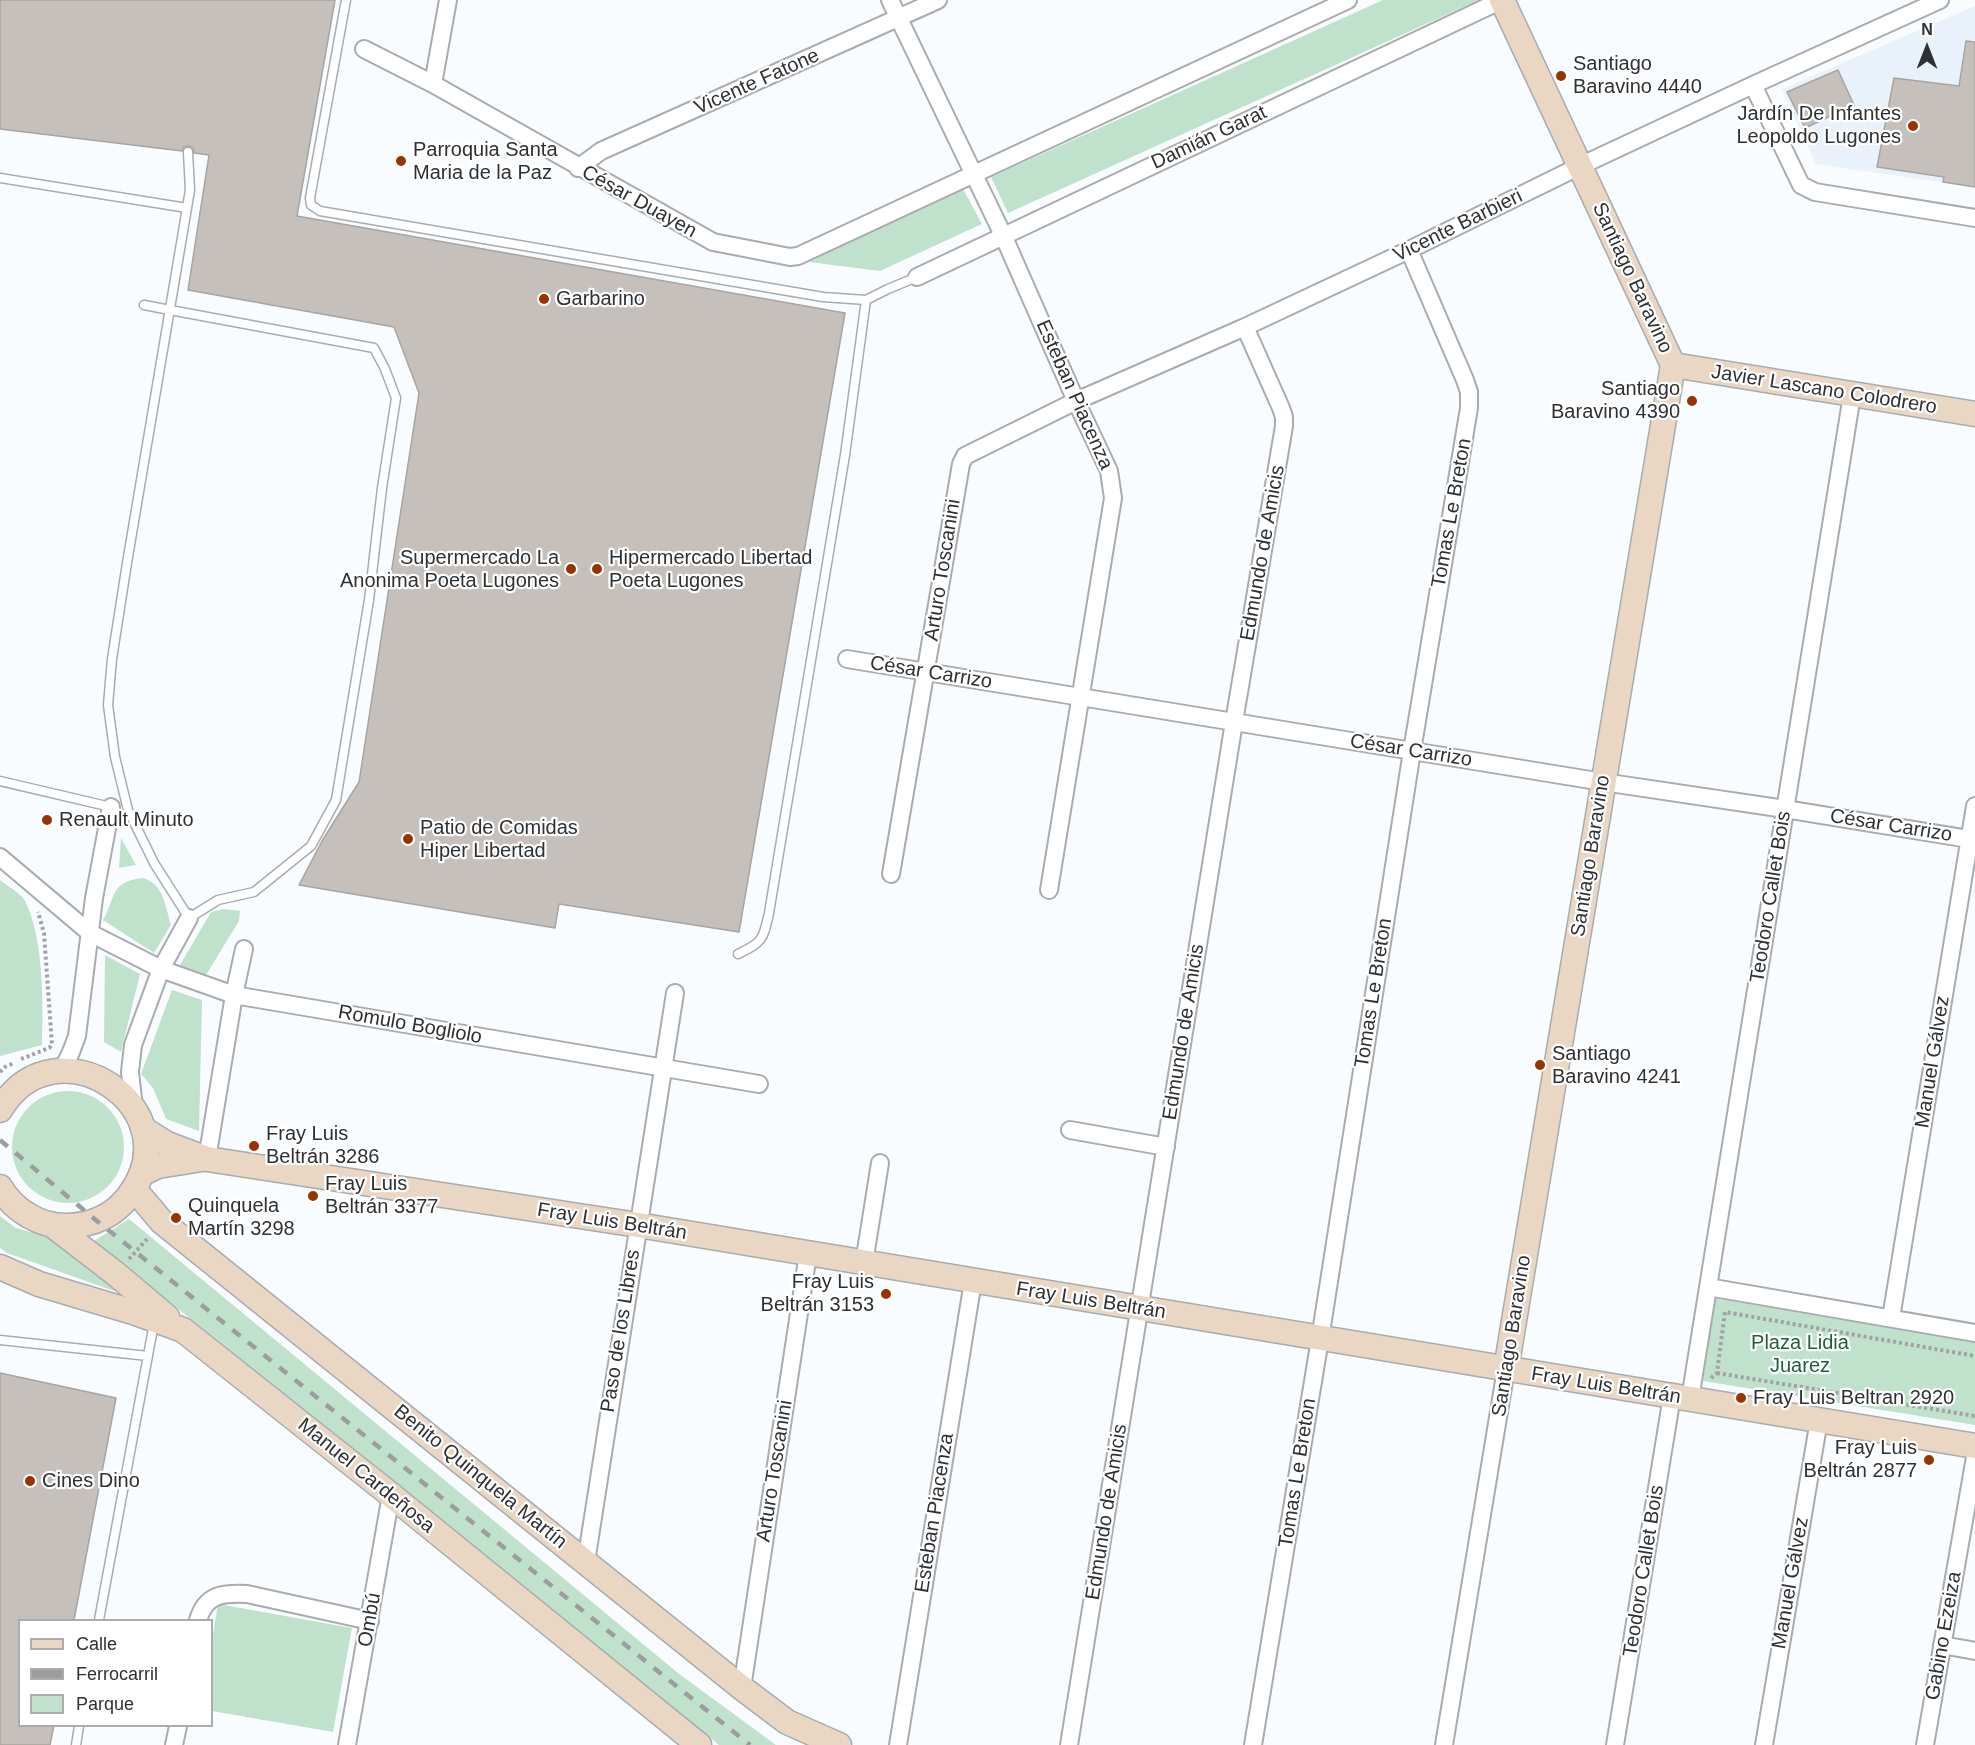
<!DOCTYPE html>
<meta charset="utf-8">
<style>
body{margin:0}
#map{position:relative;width:1975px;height:1745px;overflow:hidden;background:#f9fcff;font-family:Arial,sans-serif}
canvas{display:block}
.legend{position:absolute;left:18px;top:1619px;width:195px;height:108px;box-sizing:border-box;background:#fff;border:2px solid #acacad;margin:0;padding:8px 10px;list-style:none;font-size:18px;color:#2f3032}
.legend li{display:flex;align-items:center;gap:12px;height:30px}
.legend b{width:30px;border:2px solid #acacad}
.north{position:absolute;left:1897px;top:18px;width:60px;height:60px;-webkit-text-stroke:4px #fff;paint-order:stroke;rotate:0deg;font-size:16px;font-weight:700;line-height:24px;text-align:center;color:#2f3032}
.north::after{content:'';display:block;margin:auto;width:21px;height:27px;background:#2f3032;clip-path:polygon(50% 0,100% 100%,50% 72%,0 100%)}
</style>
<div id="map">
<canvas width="1975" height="1745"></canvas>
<ul class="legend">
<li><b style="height:8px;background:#e9d7c3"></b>Calle</li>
<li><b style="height:8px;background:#9b9d9f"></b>Ferrocarril</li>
<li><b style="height:16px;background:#c0e1cb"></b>Parque</li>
</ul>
<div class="north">N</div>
</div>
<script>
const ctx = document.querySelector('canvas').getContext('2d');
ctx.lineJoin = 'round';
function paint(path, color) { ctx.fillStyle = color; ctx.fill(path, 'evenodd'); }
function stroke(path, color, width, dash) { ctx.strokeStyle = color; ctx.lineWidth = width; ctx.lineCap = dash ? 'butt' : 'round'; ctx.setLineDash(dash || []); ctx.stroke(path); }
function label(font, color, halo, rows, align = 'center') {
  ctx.font = font + ' Arial,sans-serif'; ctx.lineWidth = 4.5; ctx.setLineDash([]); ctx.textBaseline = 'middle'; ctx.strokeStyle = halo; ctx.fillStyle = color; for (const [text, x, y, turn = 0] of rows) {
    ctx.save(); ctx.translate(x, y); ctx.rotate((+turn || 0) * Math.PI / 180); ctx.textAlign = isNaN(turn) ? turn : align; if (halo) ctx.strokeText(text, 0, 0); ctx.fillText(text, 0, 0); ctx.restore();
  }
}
paint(new Path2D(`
 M1975,6V187L1816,164L1782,89Z`), '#e9f1fa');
paint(new Path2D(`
 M1383,0H1479L1008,213L991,177Z
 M962,187L982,224L880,271L809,262Z
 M121,838L136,865L119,868Z
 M143,878C164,884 165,906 171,925L154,953L103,920C117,896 109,882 143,878Z
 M0,880C7,886 21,893 25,901C44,938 43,1004 42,1045L0,1056Z
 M223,909L240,911L239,921L206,975L180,965L211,912Z
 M105,955L140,974L121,1052L104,1042Z
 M172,990L202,1000L199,1131L166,1119L153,1088L141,1074Z
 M12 1147a56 56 0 1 1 112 0a56 56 0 1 1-112 0Z
 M0,1216L16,1228L62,1241L131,1297L7,1253L0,1248Z
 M129,1219L678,1673L776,1745H719L94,1241Z
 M1714,1298L1975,1342V1425L1703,1381Z
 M218,1604L352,1628L333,1732L212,1711V1641Z`), '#c0e1cb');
const building = new Path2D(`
 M0,0H335L297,216L845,313L739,932L559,904L555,928L299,885L322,841L359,782L419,393L394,327L188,290L209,155L194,153L193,148L188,146L184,147L182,151L0,129Z
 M1966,41L1975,42V187L1943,182L1944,177L1877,167L1894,78L1959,86Z
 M1838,70L1854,105L1805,128L1787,92Z
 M0,1373L116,1398L74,1620H20V1725H54L50,1745H0Z`);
paint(building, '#c5c0bc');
stroke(building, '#a8a4a0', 1.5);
const service = new Path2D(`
 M346,0L310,198L311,205L320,211L823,297L866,300L888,289L917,277
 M0,178L187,208
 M144,305L170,310L374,348L385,369L396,398L382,488L369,600L336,800L311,846L254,892L218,900L189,918L154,863L128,810L115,757L108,705L112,659L127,563L190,190L188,152
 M0,781L111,807
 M738,954C763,942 763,940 769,913L845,455L866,300
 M0,1340L148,1356
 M99,1620L154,1323
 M76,1745L79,1726`);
const minor = new Path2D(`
 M890,0L1003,235L1076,401L1109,471L1113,498L1049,890
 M364,49L433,84L713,242L790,257L798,256L1348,0
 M433,84L448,0
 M1753,85L1801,185L1815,192L1975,218
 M578,168L601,151L938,0
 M917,277L1502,0
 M847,659L1603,782L1785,809L1975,840
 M0,857L90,933L161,969L234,995L759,1084
 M891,874L961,464L965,456L1076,401L1245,327L1409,250L1580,166L1753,85L1940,0
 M62,1071L71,1052L77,1036L94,898L111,807
 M134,1108L130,1072L133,1045L161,969L189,918
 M1070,1130L1166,1147
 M207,1159L234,995L244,949
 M864,1263L880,1163
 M1708,1287L1975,1333
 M1891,1318L1975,806
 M1690,1399L1852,395
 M586,1562L675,993
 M198,1620C206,1594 222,1593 247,1594L370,1621
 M1942,1645L1975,1651
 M742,1688L808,1254
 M174,1745L178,1726
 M347,1745L391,1495
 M898,1745L973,1281
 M1069,1745L1234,722L1284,426V417L1281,408L1245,327
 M1253,1745L1320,1339L1412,751L1469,408V392L1465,380L1409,250
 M1444,1745L1506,1369
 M1615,1745L1672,1396
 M1764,1745L1819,1420
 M1925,1745L1975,1457`);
const secondary = new Path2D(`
 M1502,0L1673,365L1506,1369
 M1673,365L1975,414
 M0,1110C55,1016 196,1109 128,1197C113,1216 92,1225 68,1226C41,1227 14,1211 0,1187
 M143,1129L167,1144L207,1159L638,1225L1975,1446
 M141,1174L158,1166L202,1159
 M134,1189L162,1222L742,1688L787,1722L839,1745
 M51,1224L116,1274L167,1317
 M0,1267L39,1284L133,1312L183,1330L391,1495L699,1745`);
stroke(service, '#a8acb0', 11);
stroke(minor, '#a8acb0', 20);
stroke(secondary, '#a8acb0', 27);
stroke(new Path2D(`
 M21,1059L49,1048L52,1045L44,933L38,912
 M0,1072L5,1067L14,1063
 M129,1259L148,1238
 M1717,1373L1975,1416
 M1711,1378L1717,1373L1725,1312L1975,1356`), '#a0a2a5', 4, [3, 3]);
stroke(service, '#fff', 8);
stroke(minor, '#fff', 16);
stroke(secondary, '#e9d7c3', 24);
stroke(new Path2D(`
 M0,1140L97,1221L750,1745`), '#9b9d9f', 4.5, [10, 10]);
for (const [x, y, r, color] of [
 [1561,76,6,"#993400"],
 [1913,126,6,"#993400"],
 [401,161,6,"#993400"],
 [544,299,6,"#993400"],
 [1692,401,6,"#993400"],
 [571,569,6,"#993400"],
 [597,569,6,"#993400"],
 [47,820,6,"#993400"],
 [408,839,6,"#993400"],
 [1540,1065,6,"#993400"],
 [254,1146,6,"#993400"],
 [313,1196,6,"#993400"],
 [176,1218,6,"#993400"],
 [886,1294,6,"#993400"],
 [1741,1398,6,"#993400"],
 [1929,1460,6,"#993400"],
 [30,1481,6,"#993400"]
]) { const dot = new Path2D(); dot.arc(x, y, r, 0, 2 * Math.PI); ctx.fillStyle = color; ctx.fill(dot); stroke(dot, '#fff', 2); }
label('20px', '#2f3032', '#fff', [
 ["Santiago",1573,64],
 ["Baravino 4440",1573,87],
 ["Jardín De Infantes",1901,114,"right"],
 ["Leopoldo Lugones",1901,137,"right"],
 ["Parroquia Santa",413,150],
 ["Maria de la Paz",413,173],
 ["Garbarino",556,299],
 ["Santiago",1680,389,"right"],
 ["Baravino 4390",1680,412,"right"],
 ["Supermercado La",559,558,"right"],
 ["Anonima Poeta Lugones",559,581,"right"],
 ["Hipermercado Libertad",609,558],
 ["Poeta Lugones",609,581],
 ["Renault Minuto",59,820],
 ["Patio de Comidas",420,828],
 ["Hiper Libertad",420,851],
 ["Santiago",1552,1054],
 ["Baravino 4241",1552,1077],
 ["Fray Luis",266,1134],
 ["Beltrán 3286",266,1157],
 ["Fray Luis",325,1184],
 ["Beltrán 3377",325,1207],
 ["Quinquela",188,1206],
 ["Martín 3298",188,1229],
 ["Fray Luis",874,1282,"right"],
 ["Beltrán 3153",874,1305,"right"],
 ["Fray Luis Beltran 2920",1753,1398],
 ["Fray Luis",1917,1448,"right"],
 ["Beltrán 2877",1917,1471,"right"],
 ["Cines Dino",42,1481]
], 'left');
label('20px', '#2f3032', '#fff', [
 ["Vicente Fatone",757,82,-24],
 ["Damián Garat",1209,138,-25],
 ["César Duayen",639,202,29],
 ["Vicente Barbieri",1458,226,-26],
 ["Santiago Baravino",1632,278,65],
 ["Javier Lascano Colodrero",1824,390,9],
 ["Esteban Piacenza",1074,395,66],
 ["Tomas Le Breton",1452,513,-80],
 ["Edmundo de Amicis",1263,553,-80],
 ["Arturo Toscanini",943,570,-81],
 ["César Carrizo",931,673,9],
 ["César Carrizo",1411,751,9],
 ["César Carrizo",1891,826,9],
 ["Santiago Baravino",1591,856,-81],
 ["Teodoro Callet Bois",1771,897,-81],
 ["Tomas Le Breton",1374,993,-81],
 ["Romulo Bogliolo",410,1025,10],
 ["Edmundo de Amicis",1184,1032,-81],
 ["Manuel Gálvez",1933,1062,-81],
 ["Fray Luis Beltrán",612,1222,9],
 ["Fray Luis Beltrán",1091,1301,9],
 ["Paso de los Libres",621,1331,-81],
 ["Santiago Baravino",1512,1336,-81],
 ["Fray Luis Beltrán",1606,1386,9],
 ["Arturo Toscanini",775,1471,-81],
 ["Tomas Le Breton",1298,1473,-81],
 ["Manuel Cardeñosa",366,1476,39],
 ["Benito Quinquela Martín",480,1477,39],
 ["Edmundo de Amicis",1107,1512,-81],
 ["Esteban Piacenza",935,1513,-81],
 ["Teodoro Callet Bois",1644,1571,-81],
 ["Manuel Gálvez",1791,1583,-80],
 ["Ombú",370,1620,-80],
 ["Gabino Ezeiza",1944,1636,-80]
]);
label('20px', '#1f5e3c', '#fff', [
 ["Plaza Lidia",1800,1343],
 ["Juarez",1800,1366]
]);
</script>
